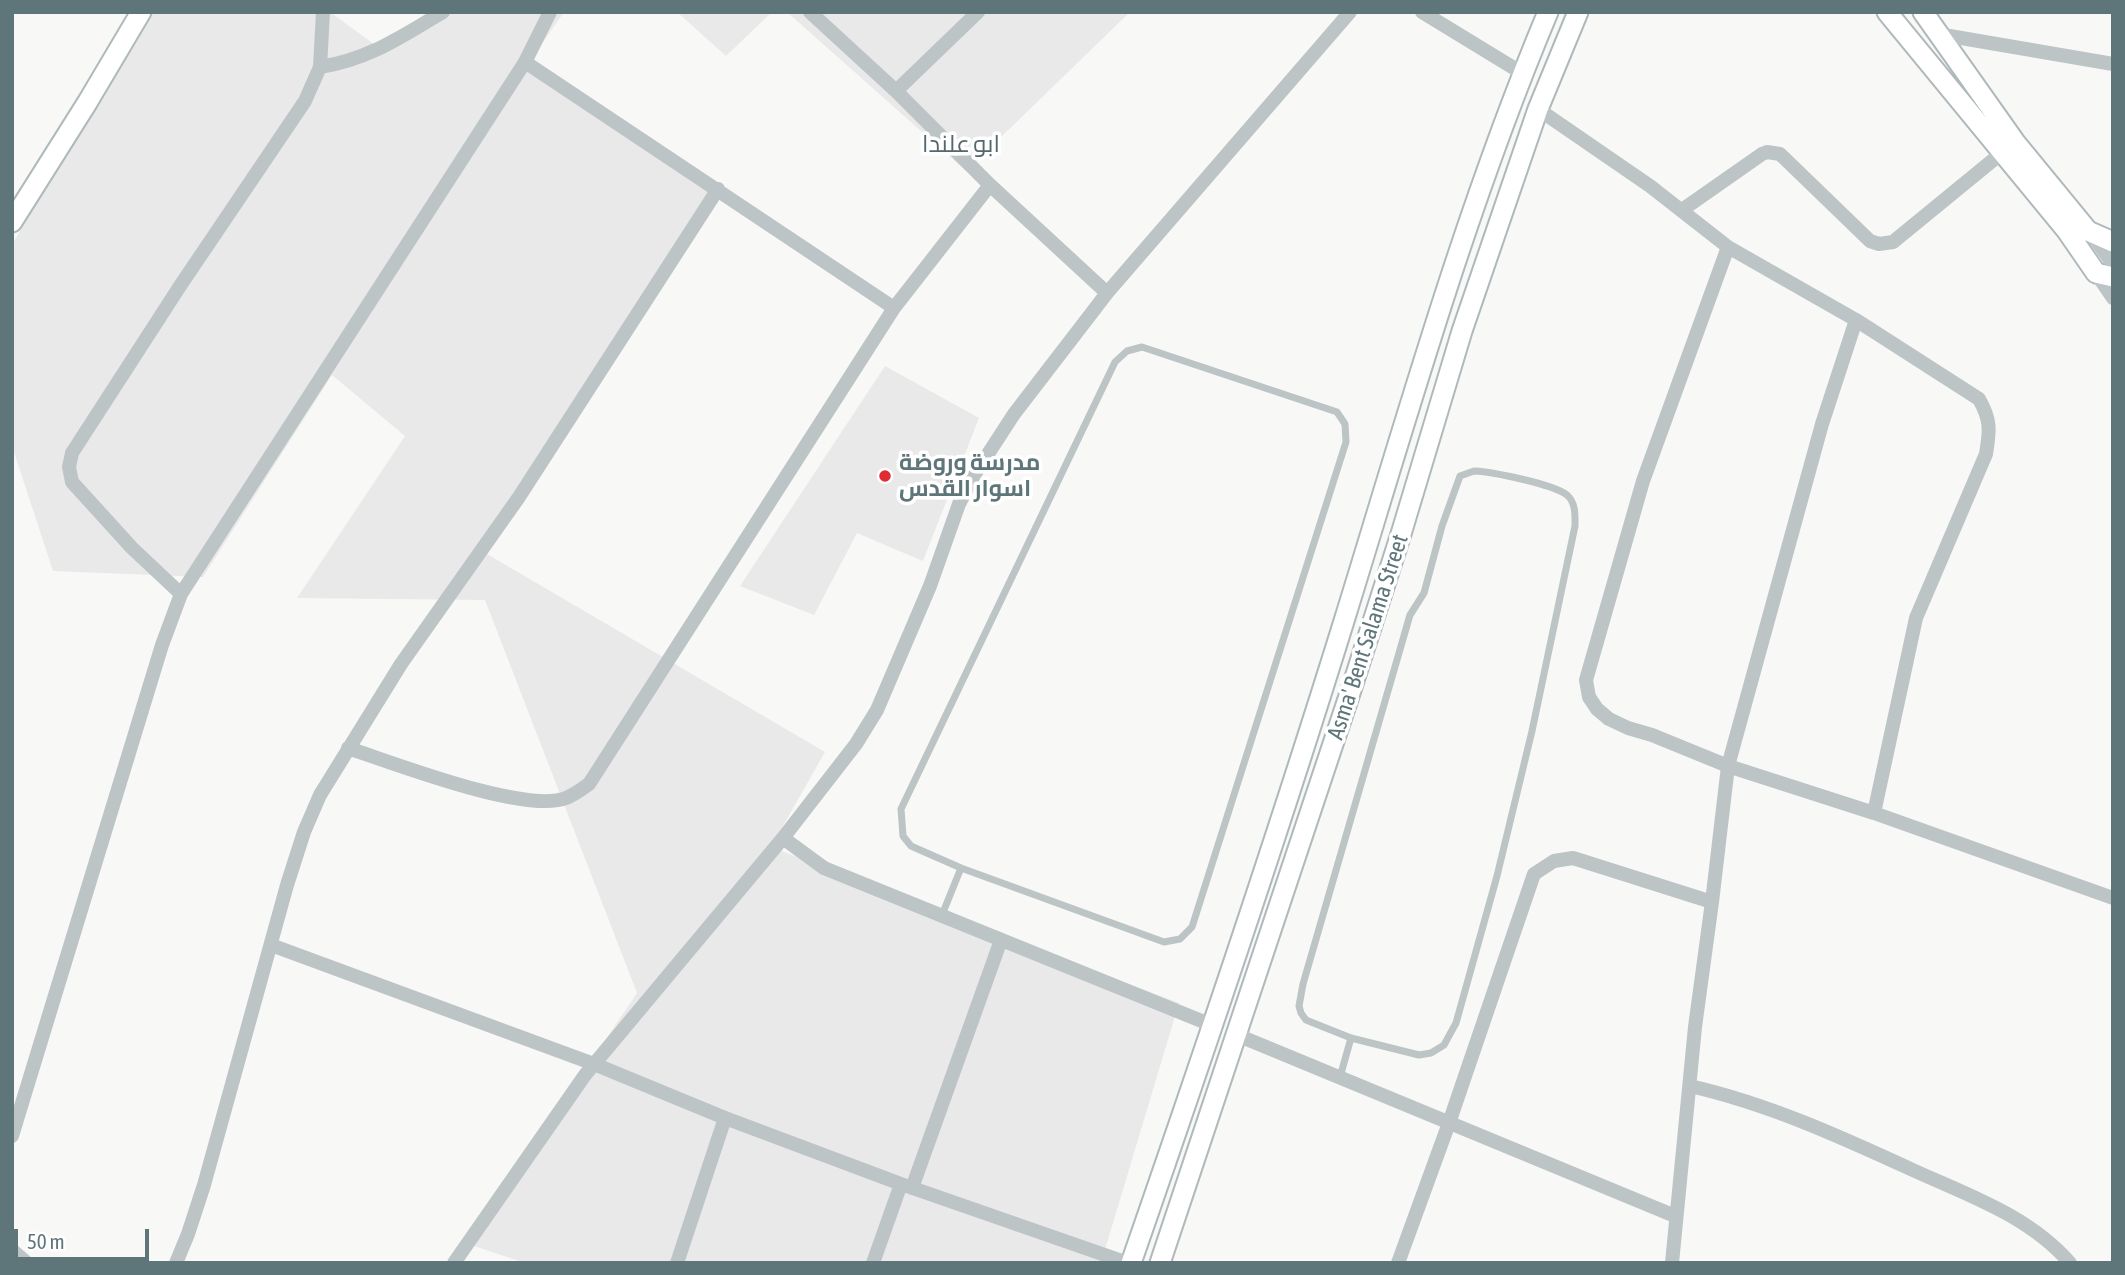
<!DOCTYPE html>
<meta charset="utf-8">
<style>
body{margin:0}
#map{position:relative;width:2125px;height:1275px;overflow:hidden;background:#f8f8f6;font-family:"Asap Condensed",sans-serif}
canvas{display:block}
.frame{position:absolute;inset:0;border:14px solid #5e767a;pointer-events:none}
.scale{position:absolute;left:14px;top:1229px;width:135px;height:32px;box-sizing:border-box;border:4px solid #5e767a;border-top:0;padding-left:9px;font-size:21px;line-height:24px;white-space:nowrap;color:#5e767a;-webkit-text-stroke:5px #fff;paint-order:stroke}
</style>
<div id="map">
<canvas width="2125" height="1275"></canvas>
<div class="frame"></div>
<div class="scale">50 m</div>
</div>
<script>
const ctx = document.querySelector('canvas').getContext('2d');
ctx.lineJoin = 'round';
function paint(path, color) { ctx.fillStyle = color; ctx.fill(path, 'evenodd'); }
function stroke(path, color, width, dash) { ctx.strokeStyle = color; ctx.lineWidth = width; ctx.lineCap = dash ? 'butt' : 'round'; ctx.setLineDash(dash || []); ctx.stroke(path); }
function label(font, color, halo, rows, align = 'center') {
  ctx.font = font + ' "Asap Condensed",Cairo,sans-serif'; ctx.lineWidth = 7; ctx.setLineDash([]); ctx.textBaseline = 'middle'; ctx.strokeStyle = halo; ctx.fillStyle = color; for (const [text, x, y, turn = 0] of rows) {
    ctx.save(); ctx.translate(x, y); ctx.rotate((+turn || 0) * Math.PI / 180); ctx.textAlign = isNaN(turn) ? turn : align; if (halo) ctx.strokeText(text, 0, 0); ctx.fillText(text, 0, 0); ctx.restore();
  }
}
paint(new Path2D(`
 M149,12H330L382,50L436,12H564L527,65L716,191L487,554L825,752L771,847L1179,1003L1101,1263H525L468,1244L637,993L485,600L297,598L405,436L332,375L203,577L53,571L12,446V245Z
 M677,12H772L726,56Z
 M787,12H1130L966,171Z
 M885,366L979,418L923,561L857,533L814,615L740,586Z`), '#e9e9e9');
const secondary = new Path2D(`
 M1887,12L2067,231L2096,273L2113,277
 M1923,12L2015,142L2088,231L2113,242
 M12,222L87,103L141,12
 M1131,1263C1205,1050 1277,837 1344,621C1407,417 1465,210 1548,12
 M1160,1263L1351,690L1401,534L1462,331L1538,109L1578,12`);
stroke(secondary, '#afb9bb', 23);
stroke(new Path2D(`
 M1474,471C1493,472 1553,484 1567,495C1576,503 1575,515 1575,526L1532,731L1497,876L1456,1023L1444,1045L1431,1053L1419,1055L1351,1038L1306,1020L1301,1013L1299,1006L1303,984L1410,615L1424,593L1442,526L1460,476Z
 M942,915L961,868L911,846L903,836L901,809L1115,362L1127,351L1142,347L1337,412L1345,424L1346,442L1192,927L1180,939L1164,942L961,868
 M1340,1077L1351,1038`), '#bcc4c6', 7);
stroke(new Path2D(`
 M810,12L896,91L990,185L1107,293
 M1422,12L1522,73
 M1938,34L2113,64
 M525,62L894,308
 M320,67C368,60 402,36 443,12
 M896,91L978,12
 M1538,109L1650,186L1728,247L1856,320L1979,399C1991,420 1990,430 1986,454L1916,618L1874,813
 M1682,210L1762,154L1767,152L1780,154L1870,241L1879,244L1893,242L2009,147
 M2089,231L2113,264
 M1728,247L1643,481L1586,680L1589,697L1597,709L1609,719L1628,728L1652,735L1728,766L1874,813L2113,898
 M2096,273L2113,298
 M181,594L132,548L72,482L69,467L72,453L180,286L305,101L320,67L323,12
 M348,748C394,763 525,814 566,798C574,795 582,789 589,784L894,308L990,185
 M783,838L824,868L1214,1026
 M271,945L594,1064L725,1118L901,1184L1128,1263
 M1237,1035L1675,1216
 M1690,1086C1769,1104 1841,1137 1915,1171C1970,1196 2029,1216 2070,1263
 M12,1136L162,645L181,594L525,62L550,12
 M912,1188L1001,940
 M12,1250L27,1263
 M176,1263L188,1234L204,1185L287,885L304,832L320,795L401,664L519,497L718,189
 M454,1263L585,1075L783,838L856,744L877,710L930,586L959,504L973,477L1014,414L1107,293L1350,12
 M677,1263L725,1118
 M873,1263L901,1184
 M1398,1263L1449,1123L1534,874L1554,861L1573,858L1712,902
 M1672,1263L1695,1027L1712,902L1728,766L1822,424L1856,320`), '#bcc4c6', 14);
stroke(secondary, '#fff', 19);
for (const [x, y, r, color] of [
 [885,476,7,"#e22c33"]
]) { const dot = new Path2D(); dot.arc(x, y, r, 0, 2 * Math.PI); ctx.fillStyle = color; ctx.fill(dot); stroke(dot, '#fff', 2.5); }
label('bold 23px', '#5e767a', '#fff', [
 ["مدرسة وروضة",899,463],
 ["اسوار القدس",899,489]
], 'left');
label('23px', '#5e767a', '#fff', [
 ["Asma' Bent Salama Street",1368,637,-72]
]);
label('24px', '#55686b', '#fff', [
 ["ابو علندا",961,144]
]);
</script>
